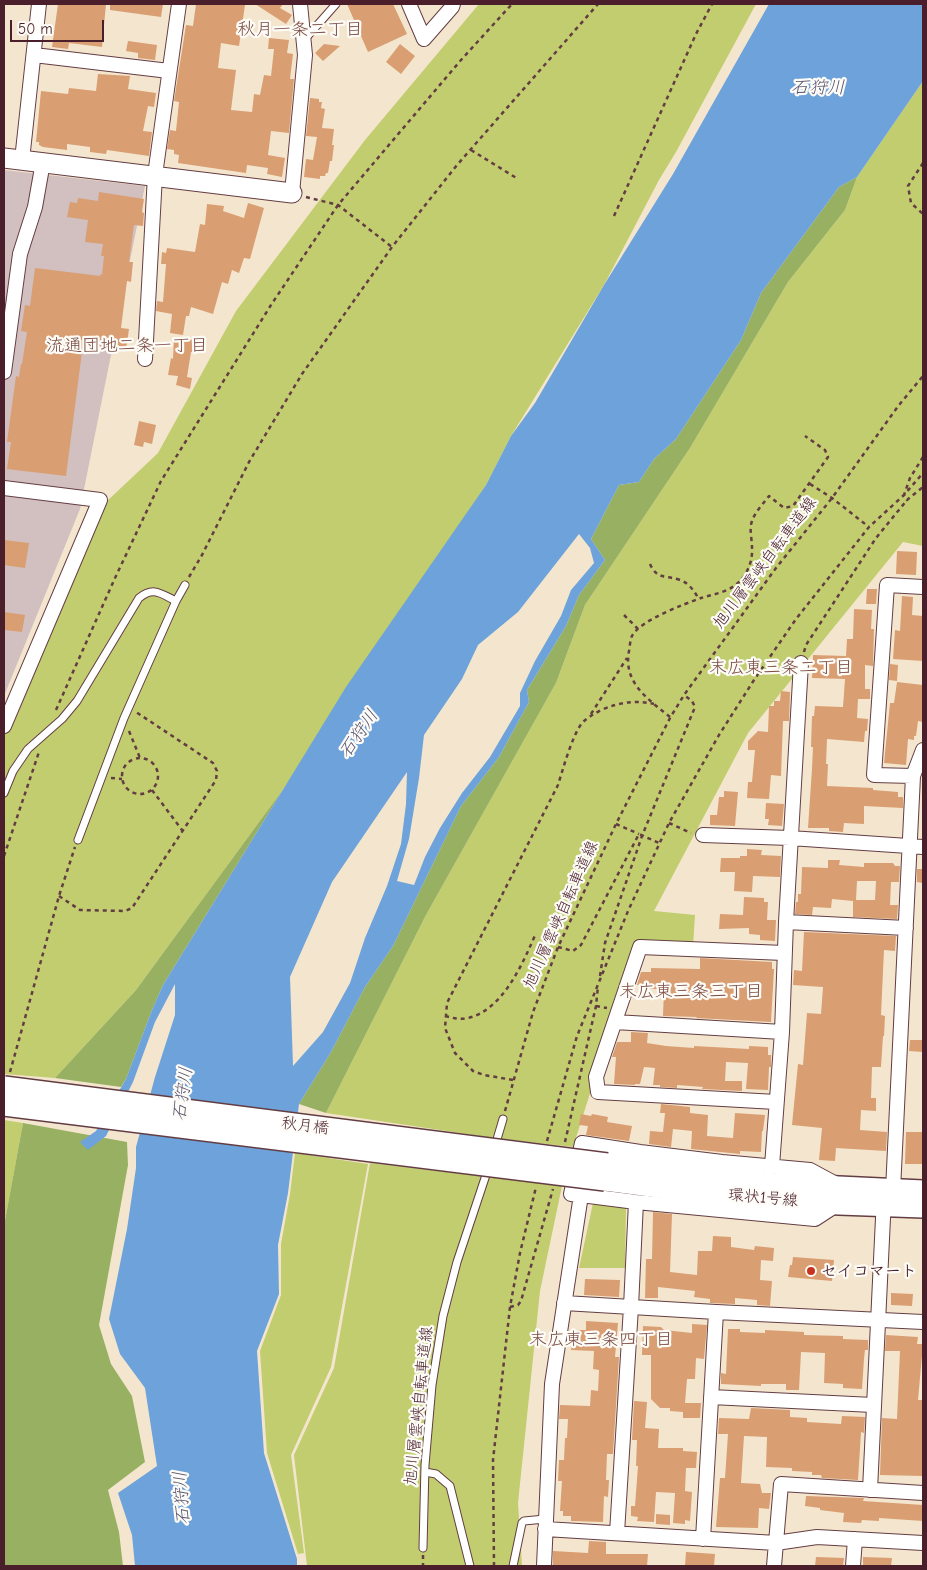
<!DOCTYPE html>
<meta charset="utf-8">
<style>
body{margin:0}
#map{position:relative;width:927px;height:1570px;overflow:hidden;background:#f4e6ce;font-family:"Comic Neue",sans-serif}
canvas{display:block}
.frame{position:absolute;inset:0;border:5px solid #4a1f2b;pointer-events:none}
.scale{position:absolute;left:10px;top:20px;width:94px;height:22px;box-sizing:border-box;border:2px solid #4a1f2b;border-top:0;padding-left:6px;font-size:15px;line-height:18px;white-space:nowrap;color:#4a1f2b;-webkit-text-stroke:4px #fdfcf7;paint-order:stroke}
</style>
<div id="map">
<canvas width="927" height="1570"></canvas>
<div class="frame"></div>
<div class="scale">50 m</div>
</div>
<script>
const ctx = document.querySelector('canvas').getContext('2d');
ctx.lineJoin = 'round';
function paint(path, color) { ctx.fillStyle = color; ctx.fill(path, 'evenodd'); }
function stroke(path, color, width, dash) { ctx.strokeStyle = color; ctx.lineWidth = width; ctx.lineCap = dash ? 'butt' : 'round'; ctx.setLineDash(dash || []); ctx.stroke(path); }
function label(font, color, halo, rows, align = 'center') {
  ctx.font = font + ' "Comic Neue","Klee One",sans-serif'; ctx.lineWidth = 4.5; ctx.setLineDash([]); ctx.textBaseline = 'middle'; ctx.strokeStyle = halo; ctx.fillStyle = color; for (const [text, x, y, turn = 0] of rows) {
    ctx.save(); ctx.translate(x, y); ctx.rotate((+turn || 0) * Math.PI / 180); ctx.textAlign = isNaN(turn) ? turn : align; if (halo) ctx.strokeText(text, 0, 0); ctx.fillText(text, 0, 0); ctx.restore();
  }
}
paint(new Path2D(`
 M4,170L145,186L80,509L4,696Z`), '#d2bfbf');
paint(new Path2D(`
 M479,4H756L676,152L659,180L604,285L511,436L486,485L284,788L136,990L55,1078L4,1074V737L105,503L158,453L236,311L365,140Z
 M923,81V546L903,542L748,733L654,911L695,915L693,946L637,945L573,1147L487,1137L326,1113L426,915L556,683L585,605L690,448L788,282L845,210L857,177Z
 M4,1120L23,1123L4,1226Z
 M295,1153L368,1164L331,1367L291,1455L304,1553L298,1554L267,1453L260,1351L281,1295V1244L290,1194Z
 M370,1163L562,1186L540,1291L518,1503L522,1566H307L294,1455L334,1368Z
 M593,1203L626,1208L625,1268H579Z`), '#c1cd6e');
paint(new Path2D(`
 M857,177L845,210L788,282L690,448L585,605L556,683L426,915L326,1113L299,1104L331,1052L365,987L393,946L461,806L499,757L529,702L527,690L566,626L579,595L605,560L591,539L619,485L639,482L654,459L676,439L741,340L761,293L839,187Z
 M284,788L163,985L152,1010L126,1079L121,1087L55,1078L136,990Z
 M23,1123L127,1142L128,1165L99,1325L111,1364L132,1396L145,1462L108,1490L119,1532L123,1566H4V1226Z`), '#98b061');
paint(new Path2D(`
 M769,4H923V81L857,177L839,187L761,293L741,340L676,439L654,459L639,482L619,485L591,539L605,560L579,595L566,626L527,690L529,702L499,757L461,806L393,946L365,987L331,1052L299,1104L288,1193L278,1245L279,1294L257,1351L264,1453L297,1559V1566H135L132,1535L118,1493L157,1466L145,1388L120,1354L109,1319L127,1229L136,1168V1147L155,1077L175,1015V984L155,1022L133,1082L106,1136L88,1150L80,1142L96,1131L126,1079L152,1010L163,985L346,687L486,485L511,436L535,403L604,285L673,174ZM579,534L590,548L594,563L571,590L561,616L535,661L520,693V706L490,757L462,793L440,828L425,857L414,885L397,881L409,839L419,778L424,735L462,679L478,645L518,612ZM407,772L406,804L401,844L387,886L365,938L350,983L323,1032L293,1066L290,977L332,882Z`), '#6ea2da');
paint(new Path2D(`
 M58,4H106L102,47L69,43L68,49L52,47Z
 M110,4H163L161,17L110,10Z
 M196,4L245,5L239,46L221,43L218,68L236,70L231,110L252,112L254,94L260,95L264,75L271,76L274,49H268L269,38L289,40L287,53L293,54L290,79H294L289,133L271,131L268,155L285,158L282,177L267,174L268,168L247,165L246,173L178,163L179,155L174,154V150L167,149L170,130L176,131L179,102L174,101L186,25L193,26Z
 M255,4H283L280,8L292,15L286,24Z
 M347,4H393L407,34L368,52Z
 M128,41L157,45L155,60L138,58V53L126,51Z
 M324,44L340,46L323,61L315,53Z
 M400,44L415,56L401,74L386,62Z
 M98,74L130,76L128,89L156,93L154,107L148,106L143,131L152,132L149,156L107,150L106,154L90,152V147L67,144V150L43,147L39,145V142H36L41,91L68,94L69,88L96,91Z
 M310,98L319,99V102H322L321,108L325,109L322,128L334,129L332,145H334L332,161H330L328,173H326L325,176H320V179L304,177L306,159L313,160L317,137L306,136Z
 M99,192L144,199L142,212L144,213L143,226L134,225L129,262H133L131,282L127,281L121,328L129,329L126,350L83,344L66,476L7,469L11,442H7L16,376L19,377L21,364H22L27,332L21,331L25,305L30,306L35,268L100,276V274L102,275L104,256H101L103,244L85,242L88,220L67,217L70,202L77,203L78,198L98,201Z
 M248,203L264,208L250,259L244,258L239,273L232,270L228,284L222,282L213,314L191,307L189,316H186L183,335L170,333L172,314L156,311L157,301L163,302L166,264H161L162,252L166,253L167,248L195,252L200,224L205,225L207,204L224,206L223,211L244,218Z
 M174,338L198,340L197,352H191L187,377L192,378L190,389L176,385L178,376L168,375L171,358L173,359Z
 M139,421L156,425L152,444L144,442L143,447L134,445Z
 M4,540L29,543L25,568L4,565Z
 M897,551L917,552L916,575L896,574Z
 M867,589H877L876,604H866Z
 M902,596L913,597L912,615L923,616V661L893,659L895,630L900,631Z
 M854,609L872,610L871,629H874L873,666L865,665V689H870V699H858L857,718L868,719L867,731H865L864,742L827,739L826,764H828L827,786L873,788V790L898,792V797H903V808L864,806V824L844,823L843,832L829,831V828H808L812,769L813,747H811L812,716H814L815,706L843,707L845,679L812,678L813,655L846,656L847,639H853Z
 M4,612L25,615L22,632L4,630Z
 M890,664L898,665L897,681L889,680Z
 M897,682L923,685V722L918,721L916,736H914V740L908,739L906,765L884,763L890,703H894Z
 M781,691L790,692L789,721H783L781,776L771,775L769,799L747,798L748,782H752L755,750H748V741L758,731L768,732L769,706H774V701H780Z
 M724,791L738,792L735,826L710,825V815H717L719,797H724Z
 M766,803L784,804L782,826L768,825L769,819H765Z
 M747,849L762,850L761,855L781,856L780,877L753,876L752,892L734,891L735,872H720L721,858H740V856H747Z
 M828,860H840L839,865L864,867V863H893L895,866H900L899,882H891L890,905H898L897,919L853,917V901L832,899L831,908L813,907L812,915L795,914L796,902H798V894H801L802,867L828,868ZM857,881H876L875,900H856Z
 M917,869H923V883L917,882Z
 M744,897L764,898V902H768L767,920H776L775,941L760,940V935L749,934V928L719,929L720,914L743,915Z
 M804,932L896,936L895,951L884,950L881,1015L885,1016L884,1036H883L881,1067H872L871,1098H876V1111L861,1110L860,1130L887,1132L886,1151L836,1148L835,1161L819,1160L822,1128L792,1125L798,1064L803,1065L807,1013L821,1014L823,987L793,985L794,970L802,971Z
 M700,958L772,962V969H774L771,1022L696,1018L697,1017L663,1016L664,989H646V985H637L641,972H651V968L700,969Z
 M631,1032L648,1033L647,1043L666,1046L694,1048V1046L749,1049V1046L768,1047V1055H771V1067H769L768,1090L746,1089L748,1063L726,1062L725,1081H742V1091L702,1089L703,1087L677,1085V1088L660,1087V1085H653L655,1068L644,1067L640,1084H635V1085L614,1084L616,1057H612L617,1042H631Z
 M910,1040H923V1052L909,1051Z
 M661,1104L690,1107V1113L708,1115L707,1136L733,1138L735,1113L765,1115L763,1131H762L761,1152L740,1151V1154L691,1149L692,1131L673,1129L671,1147L649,1144L650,1131L663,1132L665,1113H660Z
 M581,1114L591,1116L592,1114L608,1117L607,1122L632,1126L629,1141L586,1135L588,1126L579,1125Z
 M906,1132H923V1164H905Z
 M653,1212L672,1214L670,1272L697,1275L698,1251H712L713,1236L731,1237V1247L754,1250L755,1246L774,1248L773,1261L761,1260L760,1280L772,1281L770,1306L757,1305V1300L735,1298V1304L710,1303V1299L694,1297L695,1291L658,1287V1298H645L646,1259H652Z
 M793,1257L834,1260L832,1281L788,1277L790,1265H792Z
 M585,1279L620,1280L619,1297L584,1295Z
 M891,1293L913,1294L912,1306L891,1305Z
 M586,1321L618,1323L615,1357H619L613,1454H607L606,1480H609L608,1497L604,1496L603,1522L571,1521V1516H563V1511H560L562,1481H558L559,1460H564L565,1438H567L568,1419H559L560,1405L590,1406L591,1390L598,1391L599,1370L593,1369L594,1351L571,1350L573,1333H578V1330H586Z
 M692,1324L707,1325L704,1359L696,1358L695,1379H687L685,1403H701L700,1418H683V1412L670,1411V1408H660L651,1399V1355H642L643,1326L661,1327L664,1330L692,1333Z
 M728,1329H740V1332L765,1333V1330L804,1332V1335L843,1336V1339L868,1340V1350H865L864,1359L862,1389L843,1388V1384L824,1383L825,1353L801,1352L799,1390H786V1384H761V1386L721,1384V1373L726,1374Z
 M886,1335L918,1337L917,1344H923L918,1400H923V1476L880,1475L882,1418L897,1419L900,1351H885Z
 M634,1401L647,1402L645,1428L659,1429L658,1448H683V1451L697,1452L696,1468H686L685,1491L692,1492L690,1521L685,1520V1524L673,1523L675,1493L656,1492L654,1522L637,1521L638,1517L631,1516V1506H635L638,1466H636L637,1440H632Z
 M751,1408L790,1410V1417L807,1418V1422L841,1424L842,1416L865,1417L864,1433L861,1432L858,1480L822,1478L821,1475H812V1472L792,1471V1468L766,1467L767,1437L744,1436L741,1483L760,1484L762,1493H771L769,1509L759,1508L758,1528L716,1527L720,1478H725L728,1434H718L719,1418L749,1419Z
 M806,1496L864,1498L863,1501L923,1505V1521L879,1518V1521L862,1520L861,1523L843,1522L844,1513L820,1510V1508L805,1506Z
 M656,1514L670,1515V1525L656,1524Z
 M589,1541L606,1542V1554H648L647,1566H553V1551L588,1553Z
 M686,1552L715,1554L714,1566H685Z
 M816,1557L844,1558L843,1566H815Z
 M863,1557L892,1558L891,1566H863Z`), '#d99e72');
const lane = new Path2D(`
 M305,39L336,4
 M4,793L13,771L28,749L62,719L77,701L139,598C154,586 161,594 176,601
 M78,840L124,718L176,601L185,585
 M495,1146L503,1119
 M425,1472L436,1474L450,1486L470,1566
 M423,1548L425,1465L432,1385L443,1316L457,1262L488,1169
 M513,1566L522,1523L524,1521L545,1519`);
const street = new Path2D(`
 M409,4L424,39L452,7L453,4
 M34,55L169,71
 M22,160L39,4
 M292,193L305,55L300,4
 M145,359L155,175L179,4
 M4,372L20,254L35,207L43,162
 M4,488L100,500L4,726
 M913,776L874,775L887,585L923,587
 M703,835L790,838L923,847
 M786,922L906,928
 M615,1022L782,1032
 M776,1102L598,1092L596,1077L640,947L784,953
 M772,1166L782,1032L786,922L801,663
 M581,1195L571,1194L582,1143L640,1152L722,1162L810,1170L836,1184
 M564,1303L716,1312L923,1322
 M711,1397L873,1405
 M870,1490L883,1218L884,1205L893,1190L913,776L923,750
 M545,1529L776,1543L817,1537L923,1543
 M617,1533L631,1307L636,1202
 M703,1539L716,1312
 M544,1566L552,1384L581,1195L636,1202L815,1219L838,1204
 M774,1566L781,1484L923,1493
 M853,1566L855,1539`);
const secondary = new Path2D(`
 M4,158L292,193`);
const primary = new Path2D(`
 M607,1164L705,1177L776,1184L923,1191
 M605,1180L728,1196L839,1204L923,1207`);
stroke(lane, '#643d43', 9);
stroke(street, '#643d43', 16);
stroke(secondary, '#643d43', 21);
stroke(primary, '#643d43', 24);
stroke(new Path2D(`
 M471,150L518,179
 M923,163L908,186L911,203L923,214
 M306,197L338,205L392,247
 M614,216L696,34L712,4
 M923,457L910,478L904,495L907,500L923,487
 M810,484L832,498L869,527
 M650,564C657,580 666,575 680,580C689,583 694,591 699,599
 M189,577L202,555L249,462L302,374L392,247L457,165L598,4
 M624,615L638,629
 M804,652L806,645L876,538L907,500
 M56,710L115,578L161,481L271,305L338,205L461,60L512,4
 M591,714L627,658
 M670,717C648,699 623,683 629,651C630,646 630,640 632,636C640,620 685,604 701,598C714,594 729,592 739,582C748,573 753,560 752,547C752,539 749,529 752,521C755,512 763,504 769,496L784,508L793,506L828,457L825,450L805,436
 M129,731L140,758
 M122 776a18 18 0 1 1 36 0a18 18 0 1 1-36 0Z
 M111,778L122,779
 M152,790L182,830
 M669,823L691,833
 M616,824L639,834
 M4,856L39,752
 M59,896L80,910L125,911L132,908L216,780L217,771L213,763L136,712
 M558,947L573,951L581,945L639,834L659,843
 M600,976L605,943L642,836L695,707L692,701L684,695
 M596,1006L607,1008
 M445,1016C453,1018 460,1020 468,1018C503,1010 523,963 536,933
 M10,1072L59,896L75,847
 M513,1080L484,1075L473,1071L455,1053L445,1028L447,1003L558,785C563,769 572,736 582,723C588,717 594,714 601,710C620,702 635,700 654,704
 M505,1111L533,1012L558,947L616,824L670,718L684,695L776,568L832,498L899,405L923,376
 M547,1141L577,1036L628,911L669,823L719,735L754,680L796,619L869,527L904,495L923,473
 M565,1142L596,1006L598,986
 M510,1307L518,1305L521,1301L553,1189
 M423,1555V1566
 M494,1566L493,1460L510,1307L520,1253L536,1187`), '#643d43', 2.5, [4, 4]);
stroke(lane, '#fff', 7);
stroke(street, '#fff', 14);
stroke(secondary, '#fff', 19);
stroke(primary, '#fff', 21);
const primaryBridge = new Path2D(`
 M4,1087L607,1164
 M4,1105L605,1180`);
stroke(primaryBridge, '#643d43', 24, []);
stroke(primaryBridge, '#fff', 21);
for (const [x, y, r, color] of [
 [811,1271,5,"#c8321e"]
]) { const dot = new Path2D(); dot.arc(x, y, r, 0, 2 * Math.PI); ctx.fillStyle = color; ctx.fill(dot); stroke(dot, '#fdfcf7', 2); }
label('16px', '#4a1f2b', '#fdfcf7', [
 ["旭川層雲峡自転車道線",765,563,-53],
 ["旭川層雲峡自転車道線",561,915,-66],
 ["秋月橋",305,1126,7],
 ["環状1号線",763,1198,5],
 ["旭川層雲峡自転車道線",419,1406,-84]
]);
label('bold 16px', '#4a1f2b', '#fdfcf7', [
 ["セイコマート",821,1271]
], 'left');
label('18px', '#7c4b44', '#fdfcf7', [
 ["秋月一条二丁目",300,30],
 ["流通団地二条一丁目",127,346],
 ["末広東三条二丁目",781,668],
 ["末広東三条三丁目",691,992],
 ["末広東三条四丁目",601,1340]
]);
label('italic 18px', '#585371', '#fdfcf7', [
 ["石狩川",818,88],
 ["石狩川",359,734,-55],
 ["石狩川",183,1094,-82],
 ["石狩川",182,1498,-94]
]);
</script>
